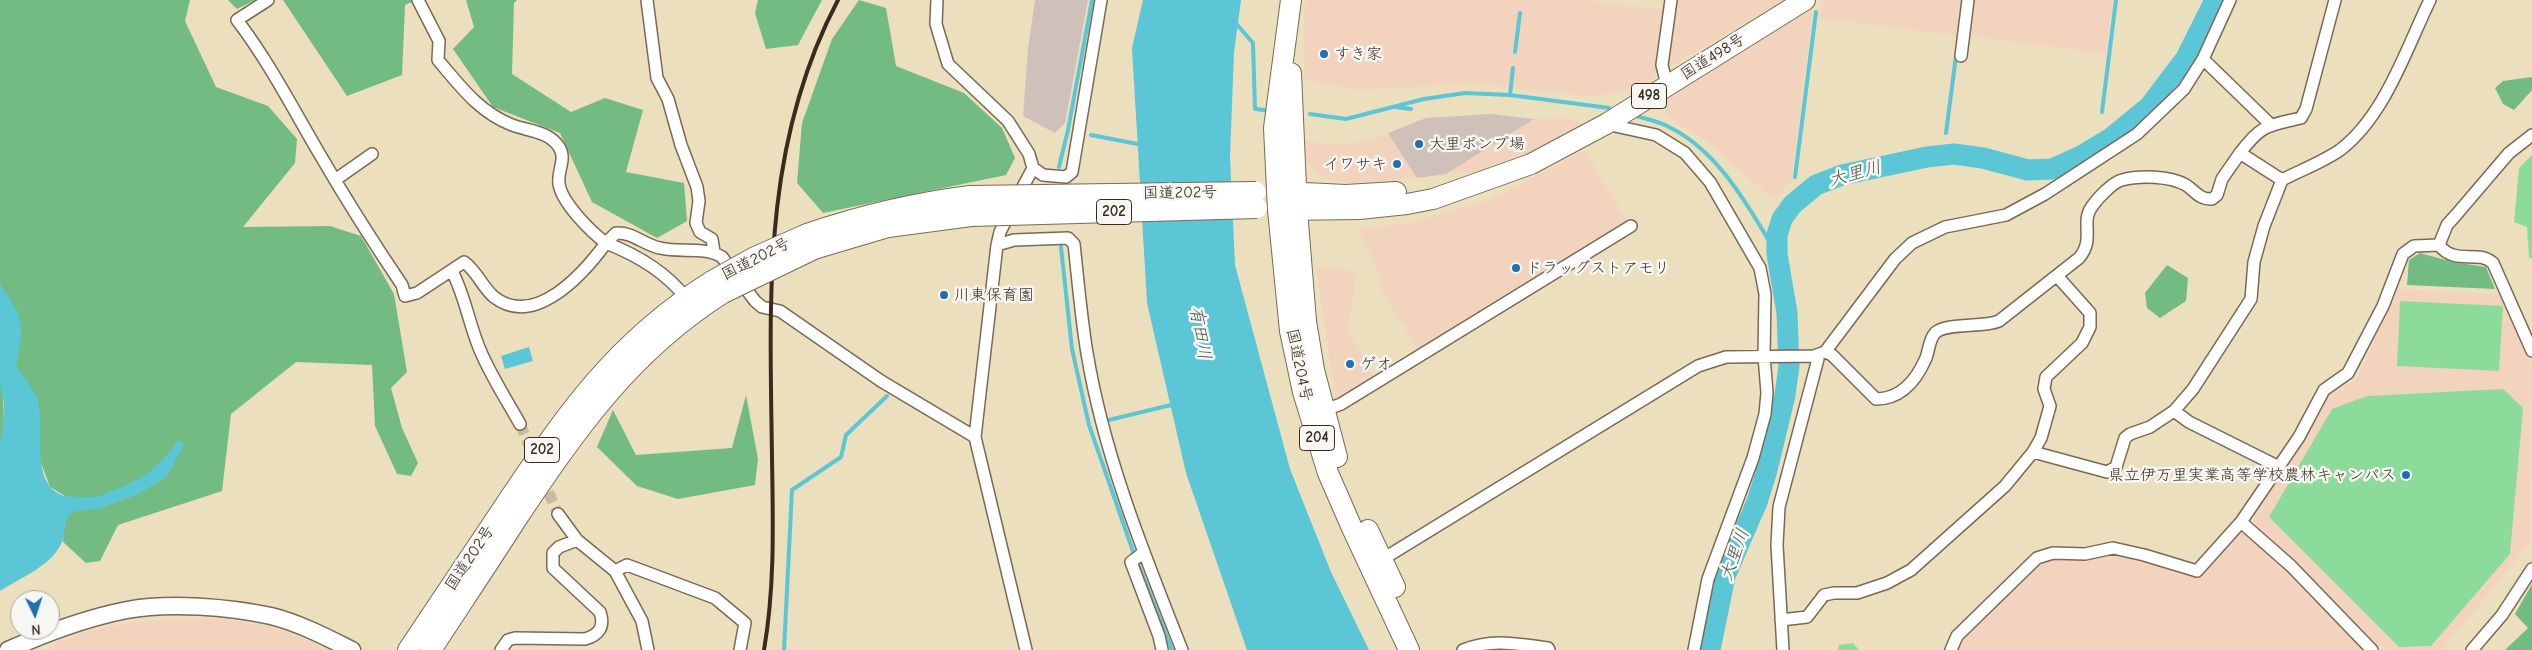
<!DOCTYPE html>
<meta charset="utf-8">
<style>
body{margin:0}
#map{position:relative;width:2532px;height:650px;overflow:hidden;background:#ecdfbd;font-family:"Comic Neue",sans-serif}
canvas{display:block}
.north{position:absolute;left:10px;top:590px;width:50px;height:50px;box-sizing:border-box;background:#f6f6f2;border:1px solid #aba49d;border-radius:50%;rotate:176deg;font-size:14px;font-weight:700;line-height:20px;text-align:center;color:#3b2a1e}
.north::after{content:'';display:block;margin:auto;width:18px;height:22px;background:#1f6fb2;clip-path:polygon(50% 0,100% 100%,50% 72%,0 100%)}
</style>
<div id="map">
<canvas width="2532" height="650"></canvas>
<div class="north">N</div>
</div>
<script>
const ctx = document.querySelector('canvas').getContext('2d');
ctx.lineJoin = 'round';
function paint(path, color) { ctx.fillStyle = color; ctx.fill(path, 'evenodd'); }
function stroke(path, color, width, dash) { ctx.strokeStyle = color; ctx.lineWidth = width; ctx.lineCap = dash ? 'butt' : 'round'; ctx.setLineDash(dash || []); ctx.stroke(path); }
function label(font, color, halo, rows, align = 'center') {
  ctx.font = font + ' "Comic Neue","Klee One",sans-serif'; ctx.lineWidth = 5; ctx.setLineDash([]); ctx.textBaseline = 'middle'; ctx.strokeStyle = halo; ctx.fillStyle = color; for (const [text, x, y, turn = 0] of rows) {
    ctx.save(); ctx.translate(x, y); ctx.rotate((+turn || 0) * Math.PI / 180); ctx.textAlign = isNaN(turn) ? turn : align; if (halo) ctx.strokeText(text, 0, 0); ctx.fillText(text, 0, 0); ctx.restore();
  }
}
paint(new Path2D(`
 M1305,0H1586L1663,10L1655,78L1621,93L1589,96L1473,84L1356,90L1304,80Z
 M1675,0H1783L1670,67L1667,62Z
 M1826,0H1964L1960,36L1819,18L1821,3Z
 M1971,0H2113L2106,54L1967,36Z
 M1813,8L1791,183L1773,199L1705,140L1665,116L1667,99Z
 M1569,118L1584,125L1537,150L1471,173L1446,174L1534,119Z
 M1388,133L1417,178L1350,183L1322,178L1311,168L1305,157V140L1336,145L1373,139Z
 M1585,151L1629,224L1418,350L1379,286L1381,278L1358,228L1410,223L1488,200Z
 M1316,267L1357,271L1348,329L1375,378L1335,398Z
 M2398,289L2501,294L2532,370L2530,543L2442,650H2388L2381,644L2376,650H1959L1964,637L2039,561L2054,557L2110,551L2200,577L2235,535L2245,533L2290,571L2296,562L2254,524V513L2307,437L2330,395L2356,381Z
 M179,618L223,619L268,626L316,643L327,650H53L56,643L89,631L134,622Z`), '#f2d4be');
paint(new Path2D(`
 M1035,0H1088L1065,123L1055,133L1023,116L1028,49Z
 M1490,114L1534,119L1446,174L1417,178L1388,133L1426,118Z`), '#cfc0ba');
paint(new Path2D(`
 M2532,155V258H2529L2527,227L2514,222L2519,168Z
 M2400,301L2503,306L2499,371L2397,366Z
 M2503,389L2523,408L2510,554L2431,646L2399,647L2269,517L2332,409L2367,396Z
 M1853,643L1859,650H1838L1839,645Z`), '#8ddb9a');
paint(new Path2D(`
 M0,0H190L185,21L216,87L268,106L297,139L295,163L243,227L330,226L361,236L394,294L407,372L391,388L402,428L418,463L411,476L397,474L375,426L372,365L296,362L231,414L222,491L118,525L100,561L86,563L63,542L67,497L50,487L40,460L37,399L3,393L4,424L0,443Z
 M228,0H255L237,9Z
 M283,0H416L405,5L402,75L347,96Z
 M466,0H517L514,3L512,74L571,112L605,98L643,110L626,172L684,183L687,221L657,238L592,202L560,133L493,107L453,49L474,27Z
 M758,0H822L798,45L766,49L755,13Z
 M859,0L886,8L896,66L964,93L1002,128L1015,158L1006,175L823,213L797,183L802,123L832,39Z
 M2532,77V90L2514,110L2503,104L2495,88L2503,81Z
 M2420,253L2453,262L2486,267L2495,289L2407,285L2409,260Z
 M2167,265L2188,278L2186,301L2160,318L2147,308L2145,293Z
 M746,395L758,459L755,485L678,499L637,486L597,447L613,410L636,455L732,448Z
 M2532,584V650H2505L2528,628L2515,614Z`), '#72bb82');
paint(new Path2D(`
 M1143,0H1241L1234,53L1230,157L1235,265L1290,469L1331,572L1369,650H1247L1186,473L1147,303L1132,48Z
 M0,284C24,319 25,324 16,365C23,376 32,386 37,398C47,423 24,497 75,497C86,497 95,498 105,494C140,480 155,472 178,441H183V447L167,476L139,494L101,508L72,512C59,529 68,531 61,544C51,566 20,578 0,591V443C4,425 7,404 0,386Z
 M529,347L533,361L505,369L501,356Z`), '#5bc6d5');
stroke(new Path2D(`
 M1234,21L1253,43L1255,109L1265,110
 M1515,52L1520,13
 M1510,95L1513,68
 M1396,107L1411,109
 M2102,112L2116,0
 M1310,114L1346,119L1424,99L1465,93L1510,95L1609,108
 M1633,115C1645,119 1658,121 1669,127C1720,152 1749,208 1777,254
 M1946,133L1956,56
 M1091,135L1143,145
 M1059,167L1068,130L1092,0
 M1795,177L1816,12
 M1061,247L1072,349L1089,425L1135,557
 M1109,420L1175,404
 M1138,564L1172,650
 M784,650L792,490L841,457L846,435L887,396`), '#5bc6d5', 4);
stroke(new Path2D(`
 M1710,650L1725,576L1757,502L1767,470L1785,395L1789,366L1787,313L1777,254V235L1782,219L1792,205L1816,185L1842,175L1927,157L1954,154L1983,158L2028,170L2052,169L2081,156L2111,138L2149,107L2186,58L2215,0`), '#5bc6d5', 21);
stroke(new Path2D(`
 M520,424L536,462
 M542,477L558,514`), '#c9bb9d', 11, [11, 5.5]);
const street = new Path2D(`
 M268,0L237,20C269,62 292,107 319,153C345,198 373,242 402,285L405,296L417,293L464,262C477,271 482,287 494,297C535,329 584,273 606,243C637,255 665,271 686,298
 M418,0L439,41L438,60C460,86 479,112 512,125C528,131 549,131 559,147C567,159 557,170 559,184C562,203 591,232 606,243L616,233C633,232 644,245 660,248C680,253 704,246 722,257L755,301L762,307L780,311L881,381L975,437
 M647,0L657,78L668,99L681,145L697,187L699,201L696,223L700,232L712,239L714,252
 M937,0L936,24L948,64L1008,121L1029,154L1033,168L1043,175L1066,177L1072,172L1101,0
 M1961,56L1968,0
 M2203,59L2271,125
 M1667,85L1662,65L1671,0
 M1606,124L1656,135L1685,153L1710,182L1760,268L1765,294L1764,356L1767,393L1765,414L1753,458L1708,579L1694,650
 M2240,153C2262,124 2267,126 2301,118L2306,109L2335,0
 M335,180L372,154
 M1017,198L1033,168
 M1010,212L1000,232L997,245L975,437L1026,650
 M997,245L1014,240L1068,238L1074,244C1078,280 1081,317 1087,353C1104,456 1144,554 1182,650
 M2439,245C2455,266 2477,249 2493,263L2532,351
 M2439,245L2447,225L2456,215L2509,153L2532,135
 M452,271C465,296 469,324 480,350C491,376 506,399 520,424
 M1825,352L1832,355L1876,399C1901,399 1916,381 1926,358C1929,350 1929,340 1935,333C1946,322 1983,328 1999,321L2079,258C2096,238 2079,222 2093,205C2098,198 2113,182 2122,180C2140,175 2170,176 2186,185C2195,191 2200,200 2212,199L2217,195L2222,179L2240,153L2282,180C2301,170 2323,162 2340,150C2385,116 2406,49 2430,0
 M2174,411L2189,422L2277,466
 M1320,412L1341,404L1631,226
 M2033,452L2107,472L2116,467L2125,438L2130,434L2150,427L2174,411L2193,389L2251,299L2254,262L2264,226L2282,180
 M558,514L577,540L615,571L642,621L648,650
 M2241,522L2291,566L2372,650
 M1143,553L1131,562L1159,636L1162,650
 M1378,562L1698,366L1726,357L1814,356L1825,352L1895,259L1912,243L1945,227L2006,215L2045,194L2137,134L2184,89L2203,59L2230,0
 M615,571L627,565L715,598L745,623L740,650
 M1781,620L1807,617L1824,595L1834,593H1857L1887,583L1911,570L2005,486L2033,452L2041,438L2050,406L2044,389L2046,377L2082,343L2090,327V313L2058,277
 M501,650L508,640L515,638L585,639C599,635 605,627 600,612L553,568V553L559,547L577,540
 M1463,650C1492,638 1518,644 1548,648L1549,650
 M1783,650L1777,545L1779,507L1819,355
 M1951,650L1957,636L2037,558L2053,553L2085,554L2113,548L2144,555L2197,571L2241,522L2299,437L2324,390L2348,373L2383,306L2403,254L2414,246L2439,245
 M2472,650L2502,615L2532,569`);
const secondary = new Path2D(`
 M8,650C46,633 86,618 127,610C169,602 229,607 271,616C299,623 326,637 352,650`);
const highway = new Path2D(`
 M1291,0L1274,128L1278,210L1290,331L1303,392L1328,473L1352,528L1409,650
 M1291,73L1297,210L1306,321L1314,370L1337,457
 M1283,192L1346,195L1396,192
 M1284,210L1359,209L1407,204L1433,199L1531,164L1606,124L1805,0
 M807,234C860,216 914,203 970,196
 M814,249L888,227L971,216
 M1368,530L1395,587
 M408,650C440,602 473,553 505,505C566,414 616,341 712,281
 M431,650C459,607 488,564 516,520C576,430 630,352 723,293`);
stroke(street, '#796956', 14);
stroke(secondary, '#796956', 19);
stroke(highway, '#796956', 22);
stroke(street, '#fff', 11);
stroke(secondary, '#fff', 16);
stroke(highway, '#fff', 20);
stroke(new Path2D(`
 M764,650C775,587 773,522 772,458C770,299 761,146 838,0`), '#3b2a1e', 4);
const highwayBridge = new Path2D(`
 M970,196L1256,192
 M971,216L1257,208
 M712,281L753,258L807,234
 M723,293L814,249`);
stroke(highwayBridge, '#796956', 22, []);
stroke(highwayBridge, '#fff', 20);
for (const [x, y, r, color] of [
 [1324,54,5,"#1f6fb2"],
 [1419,144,5,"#1f6fb2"],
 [1397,164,5,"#1f6fb2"],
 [1516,268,5,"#1f6fb2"],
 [944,295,5,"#1f6fb2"],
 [1350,364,5,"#1f6fb2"],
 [2406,475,5,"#1f6fb2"]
]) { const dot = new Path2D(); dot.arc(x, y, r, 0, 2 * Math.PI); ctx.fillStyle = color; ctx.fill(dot); stroke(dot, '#f6f6f2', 2); }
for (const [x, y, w] of [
 [1649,96,35],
 [1114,212,35],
 [1317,438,35],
 [542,450,35]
]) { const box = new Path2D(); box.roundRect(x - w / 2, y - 12.5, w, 25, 4); ctx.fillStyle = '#f6f6f2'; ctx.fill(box); stroke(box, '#3b2a1e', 1); }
label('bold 15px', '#3b2a1e', null, [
 ["498",1649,96],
 ["202",1114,212],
 ["204",1317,438],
 ["202",542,450]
]);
label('16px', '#3b2a1e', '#f6f6f2', [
 ["すき家",1334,54],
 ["大里ポンプ場",1429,144],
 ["イワサキ",1387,164,"right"],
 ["ドラッグストアモリ",1526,268],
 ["川東保育園",954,295],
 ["ゲオ",1360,364],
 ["県立伊万里実業高等学校農林キャンパス",2396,475,"right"]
], 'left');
label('16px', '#3b2a1e', '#f6f6f2', [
 ["国道498号",1713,57,-32],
 ["国道202号",1180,193,-1],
 ["国道202号",756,259,-27],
 ["国道204号",1299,365,78],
 ["国道202号",470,558,-56]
]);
label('italic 18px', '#455955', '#f6f6f2', [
 ["大里川",1855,174,-15],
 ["有田川",1200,333,80],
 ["大里川",1735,555,-70]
]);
</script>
